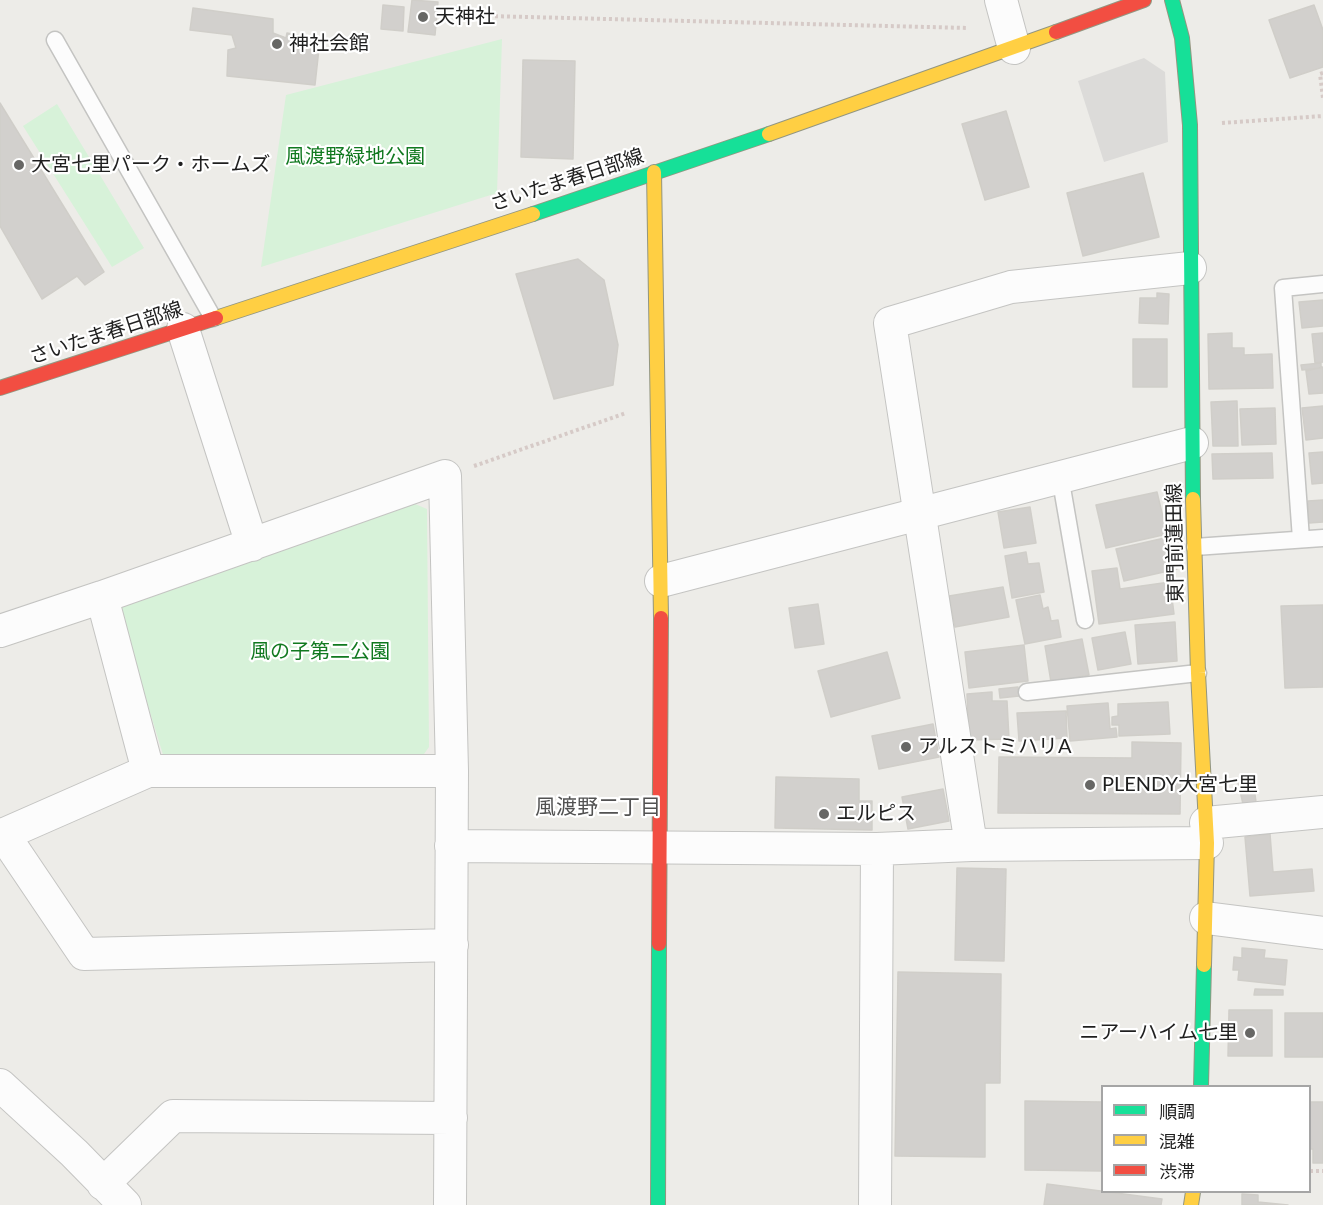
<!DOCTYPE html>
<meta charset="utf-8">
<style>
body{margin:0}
#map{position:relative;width:1323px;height:1205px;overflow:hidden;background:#edece8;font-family:Lato,"Noto Sans JP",sans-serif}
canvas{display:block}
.legend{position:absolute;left:1101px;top:1085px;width:210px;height:108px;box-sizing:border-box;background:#fff;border:2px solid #a5a5a5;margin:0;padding:8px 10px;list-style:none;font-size:18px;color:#1f1f1f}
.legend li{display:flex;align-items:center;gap:12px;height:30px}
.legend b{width:30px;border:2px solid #a5a5a5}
</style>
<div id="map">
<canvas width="1323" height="1205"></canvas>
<ul class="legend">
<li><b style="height:8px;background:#16e098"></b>順調</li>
<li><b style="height:8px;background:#ffcf43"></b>混雑</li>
<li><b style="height:8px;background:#f24e42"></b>渋滞</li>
</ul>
</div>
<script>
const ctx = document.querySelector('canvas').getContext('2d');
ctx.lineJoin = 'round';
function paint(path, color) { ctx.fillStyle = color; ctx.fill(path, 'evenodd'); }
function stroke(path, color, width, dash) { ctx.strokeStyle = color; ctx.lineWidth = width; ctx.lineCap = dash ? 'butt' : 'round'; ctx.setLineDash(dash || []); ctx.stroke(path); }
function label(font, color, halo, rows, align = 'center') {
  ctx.font = font + ' Lato,"Noto Sans JP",sans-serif'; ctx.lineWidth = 4.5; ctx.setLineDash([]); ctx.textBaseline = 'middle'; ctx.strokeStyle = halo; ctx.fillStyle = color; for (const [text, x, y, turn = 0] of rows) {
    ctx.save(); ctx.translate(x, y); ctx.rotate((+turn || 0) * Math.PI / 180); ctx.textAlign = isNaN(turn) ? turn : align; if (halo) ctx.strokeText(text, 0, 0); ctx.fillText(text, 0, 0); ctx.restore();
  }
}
paint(new Path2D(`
 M1144,58L1165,72L1168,142L1104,162L1078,81Z`), '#dcdbd9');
paint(new Path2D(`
 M502,39L497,193L261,267L286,95Z
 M57,104L144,248L112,267L23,126Z
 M415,504L427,509L429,747L419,761L164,758L118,608Z`), '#d7f2d9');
const building = new Path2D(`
 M412,0L438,2L435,35L408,32Z
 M383,5L404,7L403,31L381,29Z
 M1314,5L1323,30V67L1290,78L1269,20Z
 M193,8L273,19V33L286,38L287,33L320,39L315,85L227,76L228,50L236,48L232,35L190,30Z
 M523,60L575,61L573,159L521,157Z
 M0,103L104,272L85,285L77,276L42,299L0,226Z
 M1006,111L1029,187L985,200L962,124Z
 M1143,173L1159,237L1083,256L1067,193Z
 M578,259L604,280L618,345L613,385L554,399L516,274Z
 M1157,293L1169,294L1168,324L1139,323L1140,298H1157Z
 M1323,300V326L1302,328L1299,302Z
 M1232,333V348H1244V355L1272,354L1273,388L1209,389L1208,334Z
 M1323,333V362L1315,363L1312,334Z
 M1133,339H1167V387H1133Z
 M1321,363V368L1302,370L1301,365Z
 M1323,367V393L1309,394L1306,371Z
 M1237,401L1238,446H1213L1211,402Z
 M1323,406V438L1306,440L1302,408Z
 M1275,408L1276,444L1242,445L1240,409Z
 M1323,452V483L1312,484L1309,453Z
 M1272,453L1273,478L1213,479L1212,454Z
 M1157,492L1167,534L1106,548L1096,505Z
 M1323,500V522L1309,523L1308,501Z
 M1030,507L1036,543L1004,548L998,512Z
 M1169,537L1177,569L1124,581L1116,549Z
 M1026,552L1028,564L1039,563L1044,592L1012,598L1005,556Z
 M1117,568L1120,589L1170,582L1174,614L1099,624L1092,571Z
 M1003,587L1009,617L955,627L949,596Z
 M1040,595L1043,609L1048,607L1051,621L1058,620L1061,637L1025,644L1016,600Z
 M818,604L824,644L795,648L789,608Z
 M1323,605V687L1285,688L1281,606Z
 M1175,622L1177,661L1138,664L1135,625Z
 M1125,632L1131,664L1098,670L1092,638Z
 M1082,639L1089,675L1051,682L1045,646Z
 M1024,645L1028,681L969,688L965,652Z
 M887,652L900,698L831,717L818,671Z
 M1018,687L1019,696L1000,698L999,689Z
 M992,692V701H1007L1009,739L969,740L967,694Z
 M1168,702L1170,734L1119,736V725H1112V717L1118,716V704Z
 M1108,703L1110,729L1116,728L1117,737L1070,741L1067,706Z
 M1066,711L1067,738L1019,741L1017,713Z
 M933,724L939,757L879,769L872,736Z
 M1132,742L1181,743L1180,814L998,813L999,757L1132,758Z
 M776,777L859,779V801H872V830L775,828Z
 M1253,780L1256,802L1243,804L1238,782Z
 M943,789L949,821L908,829L902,797Z
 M1270,834L1273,872L1312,869L1314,891L1250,896L1245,837Z
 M957,868L1006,869L1004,961L955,960Z
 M1242,948L1265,950L1264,958L1287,960L1285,985L1238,980L1239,970H1233L1234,957L1242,958Z
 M898,972L1001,974L1000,1083H985V1157L895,1156Z
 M1255,989L1283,990V995H1254Z
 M1229,1010H1272V1056H1228Z
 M1285,1013H1323V1057H1285Z
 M1025,1101L1102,1102V1171L1025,1170Z
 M1310,1102H1323V1163H1313V1149H1310Z
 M1047,1184L1162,1199L1161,1205H1044Z
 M1242,1194L1258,1195V1202L1288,1205H1242Z`);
paint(building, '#d2d0cd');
stroke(building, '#d0cec9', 1.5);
const lane = new Path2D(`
 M55,40L213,318
 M1060,476L1085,620
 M1301,539L1283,288L1323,284
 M1195,547L1323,538
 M1027,692L1198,673`);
const street = new Path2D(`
 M1001,0L1014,48
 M183,329L252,545
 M661,581L1192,443
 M102,597L445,476L452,771
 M0,631L102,597L148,771
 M1206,823L1323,812
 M3,834L84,954L452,945
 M0,836L148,771H452L450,1205
 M971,845L890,323L1011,287L1190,268
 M451,846L877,849L971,845L1207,843
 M1206,918L1323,933
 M0,1085L74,1153L125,1205
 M103,1184L173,1116L451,1118
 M875,1205L877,849`);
const fast = new Path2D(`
 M1172,0L1182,38L1190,125L1193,499
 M533,214L769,134
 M1201,1086L1204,965
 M658,1205L659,944`);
const slow = new Path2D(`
 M769,134L1056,32
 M654,172L661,618
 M216,318L533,214
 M1193,499L1198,673L1207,843L1204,965
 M1191,1205L1193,1192`);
const jam = new Path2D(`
 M1056,32L1144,0
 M0,388L216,318
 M659,944L661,618`);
stroke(lane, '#c4c4c2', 19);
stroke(street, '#c4c4c2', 34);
stroke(fast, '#939681', 16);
stroke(slow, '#939681', 16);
stroke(jam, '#939681', 16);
stroke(new Path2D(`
 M447,15L968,28
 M1323,73L1320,74L1323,98
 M1222,123L1323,116
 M474,466L626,413
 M1310,1171H1323`), '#d6cac7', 4, [3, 3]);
stroke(lane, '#fcfcfc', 16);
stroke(street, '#fcfcfc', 32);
stroke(fast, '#16e098', 14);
stroke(slow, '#ffcf43', 14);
stroke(jam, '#f24e42', 14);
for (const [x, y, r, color] of [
 [423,17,6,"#676765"],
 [277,44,6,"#676765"],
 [19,165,6,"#676765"],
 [906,747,6,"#676765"],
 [1090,785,6,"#676765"],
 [824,814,6,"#676765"],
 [1250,1033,6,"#676765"]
]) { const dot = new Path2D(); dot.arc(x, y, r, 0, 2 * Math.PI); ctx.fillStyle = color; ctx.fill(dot); stroke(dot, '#fff', 2); }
label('20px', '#1f1f1f', '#fff', [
 ["天神社",435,17],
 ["神社会館",289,44],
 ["大宮七里パーク・ホームズ",31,165],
 ["アルストミハリA",918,747],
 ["PLENDY大宮七里",1102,785],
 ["エルピス",836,814],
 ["ニアーハイム七里",1238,1033,"right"]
], 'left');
label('20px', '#117920', '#fff', [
 ["風渡野緑地公園",355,157],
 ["風の子第二公園",320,652]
]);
label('20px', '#1f1f1f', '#fff', [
 ["さいたま春日部線",567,180,-18],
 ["さいたま春日部線",106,333,-18],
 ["東門前蓮田線",1175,543,-91]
]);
label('21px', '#525252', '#fff', [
 ["風渡野二丁目",598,807]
]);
</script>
